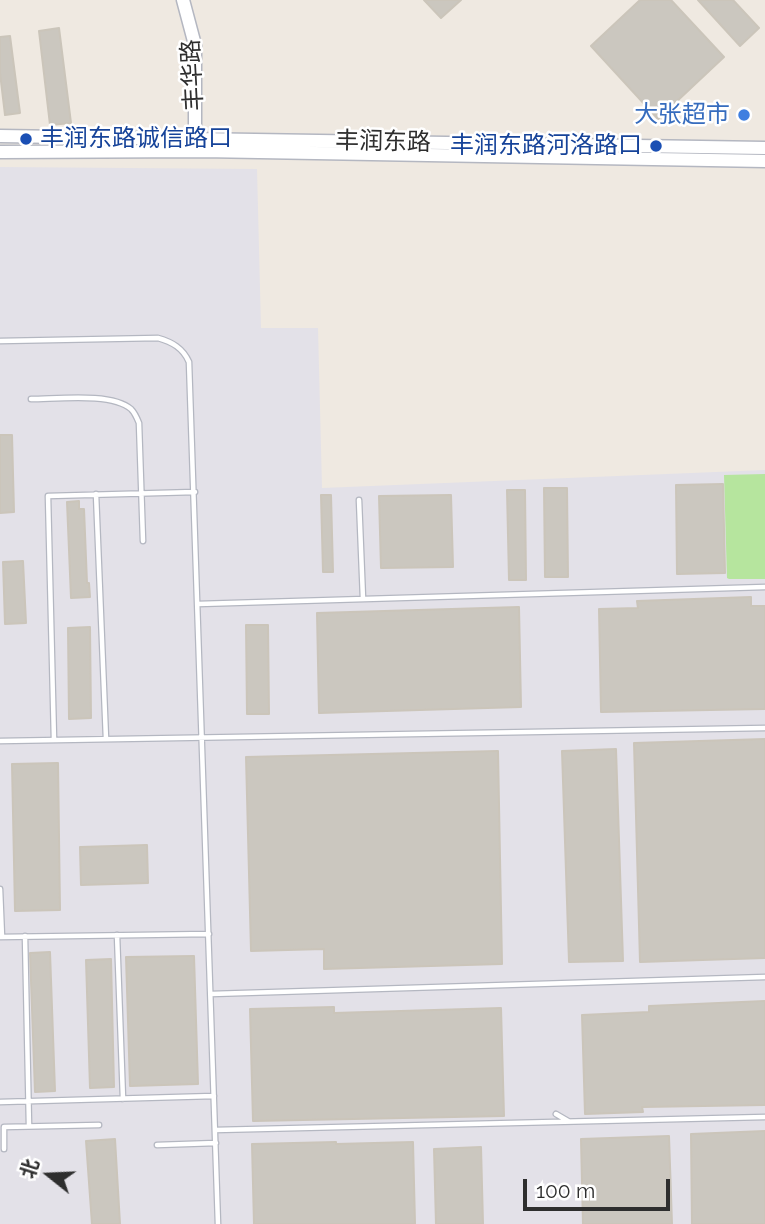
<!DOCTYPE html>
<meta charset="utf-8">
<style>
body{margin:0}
#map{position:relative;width:765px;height:1224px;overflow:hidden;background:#efe9e1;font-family:Raleway,"Noto Sans SC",sans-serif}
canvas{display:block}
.north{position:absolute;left:14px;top:1140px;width:70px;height:70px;-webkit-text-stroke:5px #fff;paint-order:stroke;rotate:288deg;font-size:19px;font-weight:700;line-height:28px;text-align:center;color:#2e2e2e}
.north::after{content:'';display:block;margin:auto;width:24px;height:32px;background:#2e2e2e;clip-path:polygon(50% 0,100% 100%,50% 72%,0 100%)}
.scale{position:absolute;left:523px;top:1179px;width:147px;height:32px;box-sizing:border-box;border:4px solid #2e2e2e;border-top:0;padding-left:9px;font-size:21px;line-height:24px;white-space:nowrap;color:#2e2e2e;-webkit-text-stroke:5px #fff;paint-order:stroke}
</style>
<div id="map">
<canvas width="765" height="1224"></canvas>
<div class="north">北</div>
<div class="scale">100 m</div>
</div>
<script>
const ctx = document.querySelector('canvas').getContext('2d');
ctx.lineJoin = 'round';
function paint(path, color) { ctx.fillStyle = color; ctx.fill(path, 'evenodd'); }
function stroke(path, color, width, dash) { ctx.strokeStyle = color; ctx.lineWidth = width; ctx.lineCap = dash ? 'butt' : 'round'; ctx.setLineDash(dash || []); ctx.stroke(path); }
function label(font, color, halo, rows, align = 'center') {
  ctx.font = font + ' Raleway,"Noto Sans SC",sans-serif'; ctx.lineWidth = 5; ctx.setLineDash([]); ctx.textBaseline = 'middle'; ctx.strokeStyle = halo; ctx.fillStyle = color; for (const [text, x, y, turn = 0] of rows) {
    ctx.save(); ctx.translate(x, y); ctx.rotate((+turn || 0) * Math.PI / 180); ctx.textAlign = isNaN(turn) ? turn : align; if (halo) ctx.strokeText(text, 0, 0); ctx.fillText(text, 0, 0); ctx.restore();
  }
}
paint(new Path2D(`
 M0,167L257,169L261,328H318L322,488L765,470V1224H0Z`), '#e3e1e8');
paint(new Path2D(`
 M765,474V579H729L727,578L724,475Z`), '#b6e59e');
const building = new Path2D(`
 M424,0H461L441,18Z
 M640,0H671L724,57L658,119L591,46Z
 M698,0H733L759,28L740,46Z
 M59,28L71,123L50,125L39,31Z
 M10,36L20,113L5,115L0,73V37Z
 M0,435H12L14,512L0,513Z
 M723,484L725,573L677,574L676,485Z
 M544,488H567L568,577H545Z
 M507,490H525L526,580H509Z
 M321,495H331L333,572H323Z
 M451,495L453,567L381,568L379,496Z
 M79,501V509H84L87,583H89L90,597L71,598L67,502Z
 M23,561L26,623L5,624L3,562Z
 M751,597V606H765V709L601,712L599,609L638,608L637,601Z
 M519,607L521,707L319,713L317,613Z
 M246,625H268L269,714H247Z
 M90,627L91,718L69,719L68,628Z
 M765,739V958L640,962L634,743Z
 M616,749L623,961L569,962L562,751Z
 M498,751L502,964L324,969V949L251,951L246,757Z
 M58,763L60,910L15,911L12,764Z
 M147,845L148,883L81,885L80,847Z
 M50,952L55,1091L35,1092L30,953Z
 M194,956L198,1084L130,1086L126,957Z
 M111,959L114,1087L90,1088L86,960Z
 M765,1001V1105L642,1107L643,1112L585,1114L582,1015L649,1012V1006Z
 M334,1007V1013L501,1008L504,1116L253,1121L250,1009Z
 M765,1131V1224H692L691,1134Z
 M669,1136L672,1224H583L581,1139Z
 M115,1139L120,1224H92L86,1141Z
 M336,1142V1144L413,1142L415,1224H254L252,1144Z
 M481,1147L483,1224H436L434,1149Z`);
paint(building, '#cbc7bf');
stroke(building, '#cbc5ba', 2);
const lane = new Path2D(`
 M0,341L158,338C172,342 183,348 189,362L218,1224
 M31,399C56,399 112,392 131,409C135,413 137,418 139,423L143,541
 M96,494L106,739
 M359,500L363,599
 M198,604L765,587
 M54,740L48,496L195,492
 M0,741L765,728
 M0,889L2,937
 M117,935L123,1099
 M25,936L29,1126
 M0,937L209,934
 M211,994L765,977
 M0,1102L214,1096
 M556,1114L568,1121
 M215,1130L765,1117
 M157,1145L216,1143
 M4,1149V1127L99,1125`);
const secondary = new Path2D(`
 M183,0L195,45V145
 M0,136L765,148
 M0,152L203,151L765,161`);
stroke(lane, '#b4b7c1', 7);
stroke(secondary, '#b4b7c1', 15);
stroke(lane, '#fff', 4.5);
stroke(secondary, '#fff', 12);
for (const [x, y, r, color] of [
 [744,115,7,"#3f7fe0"],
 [26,139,7,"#1a4fb4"],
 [656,146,7,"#1a4fb4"]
]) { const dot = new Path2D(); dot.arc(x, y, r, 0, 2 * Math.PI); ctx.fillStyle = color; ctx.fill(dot); stroke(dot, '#fff', 2.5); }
label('24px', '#2e2e2e', '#fff', [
 ["丰华路",193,75,-93],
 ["丰润东路",383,142,1]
]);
label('24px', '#366cbe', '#fff', [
 ["大张超市",730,115]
], 'right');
label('24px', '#164399', '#fff', [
 ["丰润东路诚信路口",40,139],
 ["丰润东路河洛路口",642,146,"right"]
], 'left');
</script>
